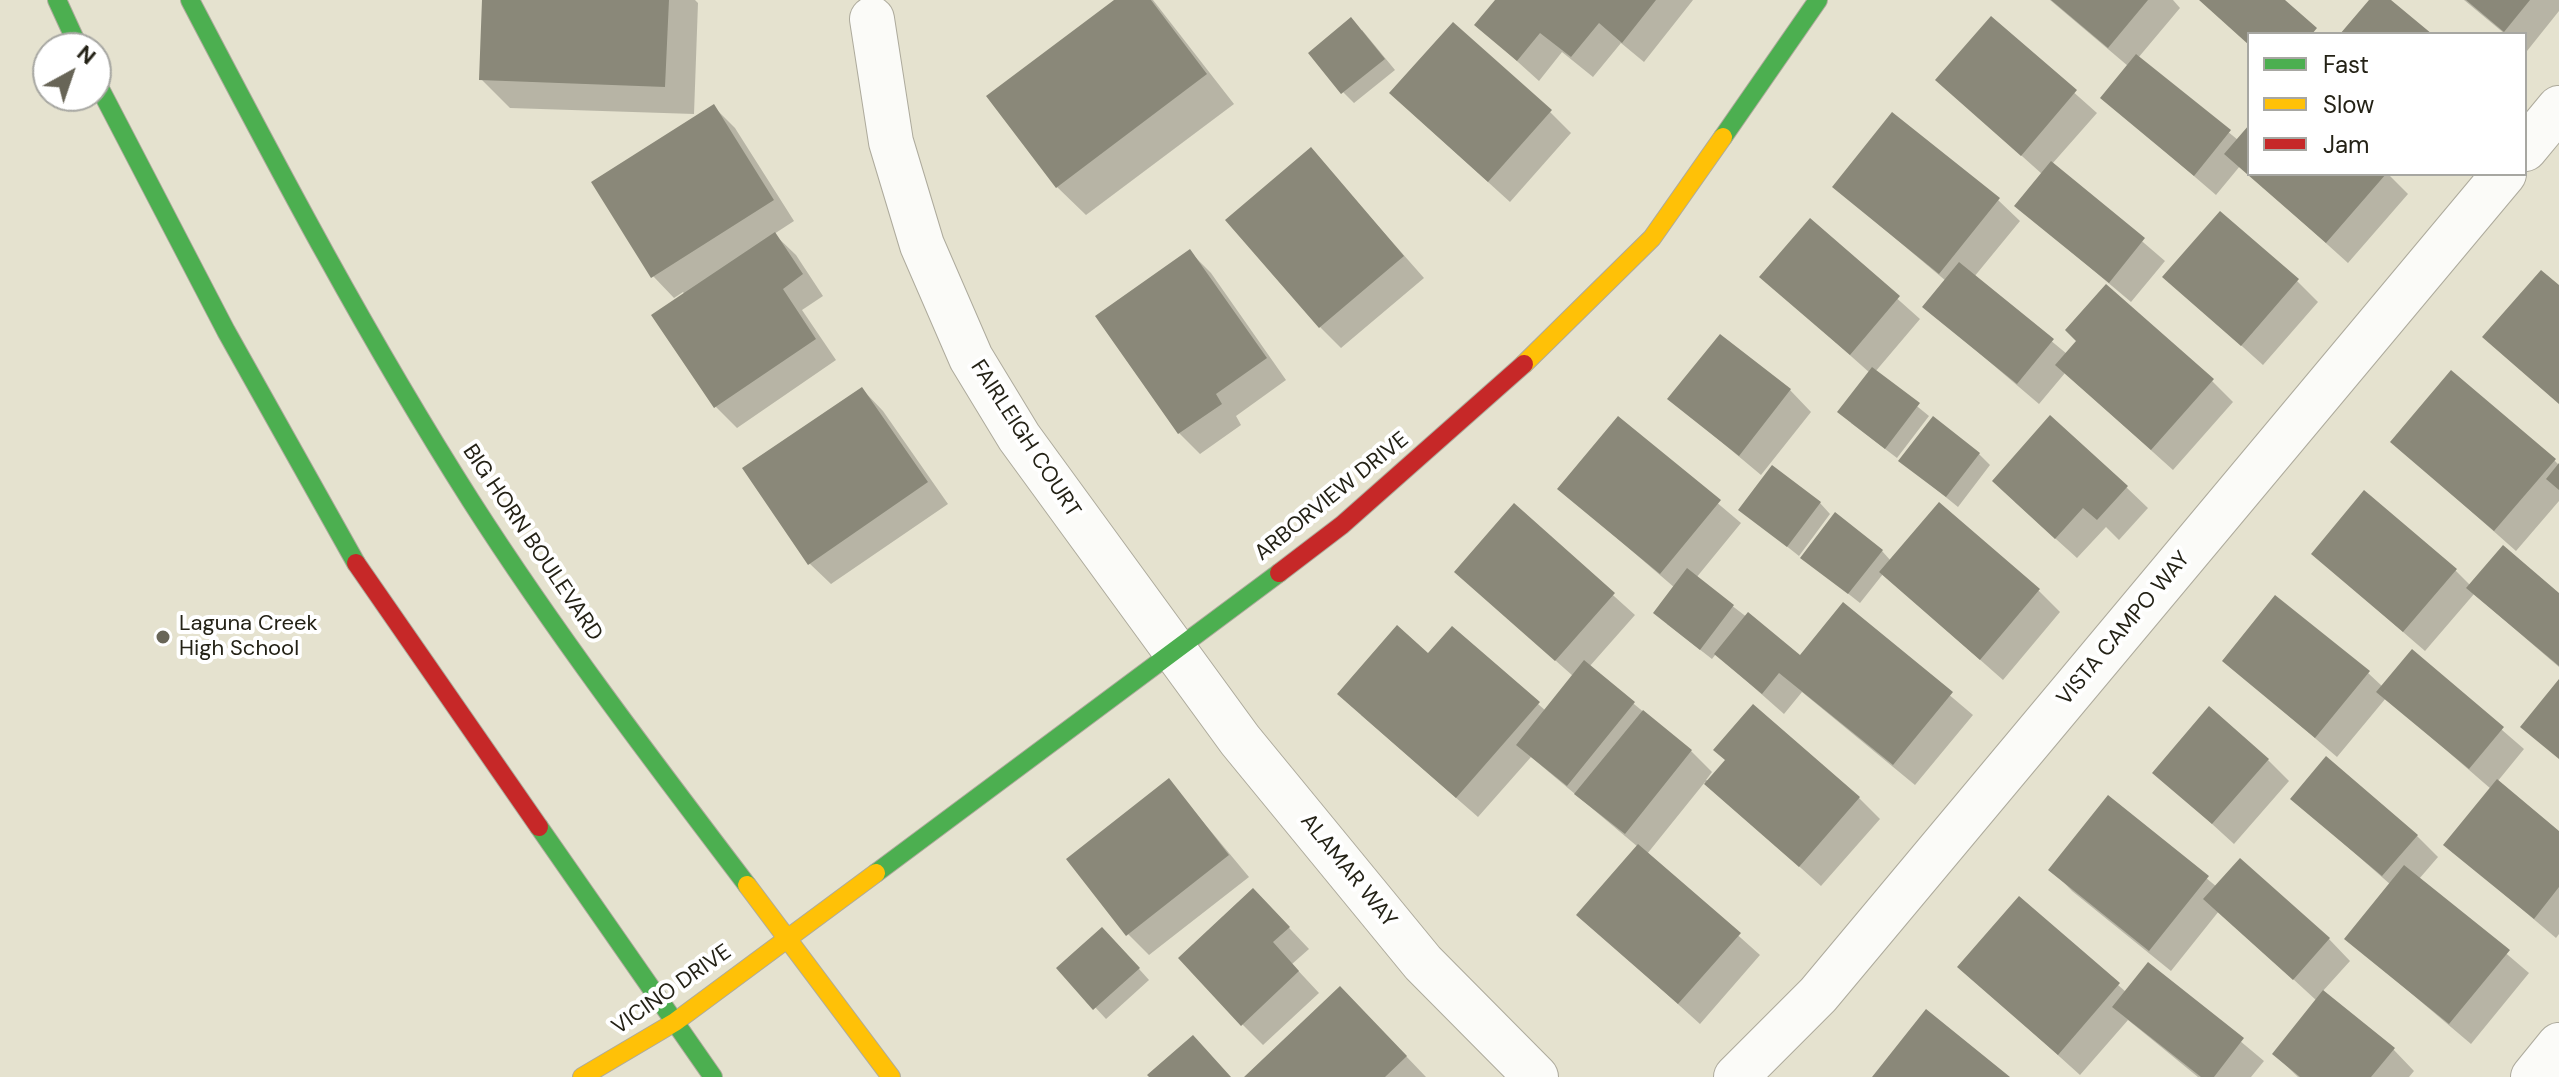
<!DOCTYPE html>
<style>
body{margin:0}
#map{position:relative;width:2559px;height:1077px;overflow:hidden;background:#e5e2cf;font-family:"DM Sans",sans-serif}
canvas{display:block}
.legend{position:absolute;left:2247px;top:32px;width:280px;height:144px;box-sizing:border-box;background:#fff;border:2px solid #a7a7a2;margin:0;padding:10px 14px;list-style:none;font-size:24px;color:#242216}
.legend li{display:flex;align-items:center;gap:16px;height:40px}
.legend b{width:40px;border:2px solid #a7a7a2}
.north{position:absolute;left:32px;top:32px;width:80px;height:80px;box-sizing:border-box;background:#fff;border:2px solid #a7a7a2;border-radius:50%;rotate:40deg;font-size:22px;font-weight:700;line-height:32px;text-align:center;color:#242216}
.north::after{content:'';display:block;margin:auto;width:28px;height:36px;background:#686557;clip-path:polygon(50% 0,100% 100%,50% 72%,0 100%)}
</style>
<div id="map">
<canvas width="2559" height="1077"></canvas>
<ul class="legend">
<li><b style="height:10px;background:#4caf50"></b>Fast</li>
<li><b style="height:10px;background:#ffc107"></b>Slow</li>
<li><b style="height:10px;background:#c62828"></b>Jam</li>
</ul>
<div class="north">N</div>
</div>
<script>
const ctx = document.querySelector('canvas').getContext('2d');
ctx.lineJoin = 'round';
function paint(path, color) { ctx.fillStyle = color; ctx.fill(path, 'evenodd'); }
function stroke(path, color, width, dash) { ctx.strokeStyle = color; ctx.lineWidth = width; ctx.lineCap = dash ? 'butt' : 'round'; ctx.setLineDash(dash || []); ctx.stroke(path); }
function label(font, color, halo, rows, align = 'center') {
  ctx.font = font + ' "DM Sans",sans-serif'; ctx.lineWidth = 8; ctx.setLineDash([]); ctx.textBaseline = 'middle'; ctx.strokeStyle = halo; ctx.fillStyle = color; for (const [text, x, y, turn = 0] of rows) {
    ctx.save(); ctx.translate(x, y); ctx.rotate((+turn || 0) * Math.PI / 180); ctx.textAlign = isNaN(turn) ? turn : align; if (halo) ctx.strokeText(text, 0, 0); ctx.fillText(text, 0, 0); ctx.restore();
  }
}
paint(new Path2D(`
 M484,0H695L698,3L694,114L510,108L481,79Z
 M1118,0H1153L1234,104L1086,215L1057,187Z
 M1497,0H1693L1644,62L1621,43L1593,77L1562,52L1539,81L1477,25Z
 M2050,0H2173L2180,8L2138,58L2238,140L2249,128V174H2388L2408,194L2348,263L2240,166L2216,195L2103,98L2128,66Z
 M2464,0H2559V11L2527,51L2525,34H2505Z
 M1991,19L2097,113L2052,164L2165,261L2131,302L2017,206L2042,174L1937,80Z
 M1362,30L1395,70L1354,103L1343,92Z
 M714,107L735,128L794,221L774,234L796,255L823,296L802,310L836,360L737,428L716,407L685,295L683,292L674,298L653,276Z
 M1550,112L1571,133L1510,202L1413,114Z
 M1311,150L1424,278L1341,348L1320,327Z
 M1834,187L1998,200L2020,221L1974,277L2067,354L2212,381L2233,402L2173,470L2065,373L2039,404L1925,307L1946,281Z
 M1810,221L1920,319L1875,372L1929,416L1897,458L1851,423L1870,373L1762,277Z
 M1190,252L1211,273L1286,380L1236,416L1241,425L1200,454L1179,433Z
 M2165,277L2297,281L2318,302L2263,365Z
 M862,389L883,411L948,504L831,584L809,563Z
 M1790,390L1811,412L1761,475L1670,399Z
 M1618,419L1741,523L1696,578L1800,658L1843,605L1973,715L1915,785L1802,692L1784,714L1716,654L1712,659L1667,624L1675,588L1560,489Z
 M2393,442L2554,460L2559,465V501L2516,551Z
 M1979,454L1990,465L1958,507L1901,461Z
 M2126,487L2148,508L2119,540L2106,527L2077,558L2015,502Z
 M1820,503L1830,514L1799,556L1741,510Z
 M1514,506L1635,615L1589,667L1691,751L1712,772L1706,780L1859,798L1880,819L1821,886L1705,782L1647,854L1760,955L1700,1024L1579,915L1638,847L1531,757L1478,817L1361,715L1428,656L1538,704L1546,711L1573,676L1478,592Z
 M1882,551L1891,561L2039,591L2060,612L2003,680L1883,574L1860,603L1803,558Z
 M2313,554L2455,570L2471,586L2559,595V667L2474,594L2425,651Z
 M2412,652L2524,749L2497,782L2559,833V934L2556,938L2446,845L2491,789L2386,698L2337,757L2225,661L2368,673L2383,687Z
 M2268,760L2289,781L2234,844L2155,772Z
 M1169,781L1249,877L1149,955L1128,934Z
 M2109,798L2217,887L2240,861L2329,939L2350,961L2322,992L2393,1049L2414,1071L2409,1077H2298L2274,1054L2317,1001L2219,911L2171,971L2072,891L2051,869Z
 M2293,799L2417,836L2438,857L2419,879L2529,973L2471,1044L2347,939L2391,885Z
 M2020,899L2126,992L2148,964L2264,1061L2251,1077H2198L2128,1020L2080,1075L1960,967Z
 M1274,912L1309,949L1292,964L1319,993L1263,1045L1242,1024Z
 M1113,940L1149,980L1106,1019L1059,968Z
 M1361,1009L1426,1077H1247Z`), '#0003');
paint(new Path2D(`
 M482,0H669L665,87L479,80Z
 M1114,0H1151L1207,74L1056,188L986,96Z
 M1495,0H1656L1622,43L1599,23L1571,57L1540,33L1517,61L1474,25Z
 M2051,0H2148L2108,48Z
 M2199,0H2285L2317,28L2312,34H2249V45Z
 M2369,0H2391L2432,34H2340Z
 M2466,0H2530L2504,32Z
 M1991,16L2077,90L2021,156L1935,80Z
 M1351,17L1385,59L1341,94L1308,53Z
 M1453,22L1552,110L1488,182L1389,93Z
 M2136,54L2231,130L2194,176L2100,98Z
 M714,104L774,200L651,278L591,182Z
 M1892,112L2000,198L1939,274L1832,187Z
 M2249,125V174H2386L2326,243L2224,154Z
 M1311,147L1404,256L1319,328L1225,220Z
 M2051,161L2145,238L2109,283L2014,206Z
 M2220,211L2299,279L2241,346L2162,277Z
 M1810,218L1900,296L1850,355L1759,277Z
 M775,232L803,274L783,289L816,339L714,408L651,315Z
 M1190,249L1267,358L1216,394L1222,404L1178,434L1095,316Z
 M1959,262L2054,339L2017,384L1922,307Z
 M2541,270L2559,285V404L2482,337Z
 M2106,284L2214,379L2151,450L2055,365L2076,341L2065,330Z
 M1720,334L1791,389L1739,456L1667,399Z
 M1872,367L1920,403L1885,449L1837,412Z
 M2451,370L2556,459L2494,531L2390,442Z
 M862,387L928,482L808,565L742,468Z
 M2050,415L2128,486L2097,520L2083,508L2055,539L1992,481Z
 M1618,416L1721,500L1660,574L1557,489Z
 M1933,416L1980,453L1946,497L1898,461Z
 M2559,463V490L2546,479Z
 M1772,465L1821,502L1787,547L1738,510Z
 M2364,490L2457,569L2403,632L2311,554Z
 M1939,502L2040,589L1980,660L1879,572Z
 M1514,503L1615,593L1555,661L1454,572Z
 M1835,512L1883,550L1848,594L1800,558Z
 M2503,545L2559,593V666L2466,588Z
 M1687,568L1734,605L1700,650L1653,613Z
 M2275,595L2370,671L2315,738L2222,661Z
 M1843,602L1953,692L1893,765L1779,673L1762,694L1714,654L1748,612L1800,655Z
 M1397,625L1428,653L1452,626L1540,702L1456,798L1337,694Z
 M2412,649L2504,727L2469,769L2376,692Z
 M1584,660L1635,702L1567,786L1516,745Z
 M2559,679V759L2520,727Z
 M1753,704L1860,797L1799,867L1704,784L1725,760L1713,750Z
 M2209,706L2269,759L2212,824L2152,773Z
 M1643,710L1692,750L1625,834L1574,794Z
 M2326,756L2418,835L2382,876L2290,799Z
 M1169,778L1229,855L1126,936L1066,859Z
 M2497,779L2559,831V887L2534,919L2443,845Z
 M2108,795L2209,876L2149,951L2048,870Z
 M1638,844L1741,933L1678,1004L1576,915Z
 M2240,858L2330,938L2293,980L2203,899Z
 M2404,865L2510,950L2449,1024L2344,939Z
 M1253,888L1290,927L1273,942L1299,971L1241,1026L1178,958Z
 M2019,896L2120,983L2058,1055L1957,967Z
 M1102,927L1140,968L1093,1010L1056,968Z
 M2148,962L2244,1038L2214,1077H2201L2112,1007Z
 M1340,986L1407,1056L1385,1077H1244Z
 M2323,990L2395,1048L2371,1077H2300L2272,1054Z
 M1926,1009L2010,1077H1872Z
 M1193,1035L1231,1077H1149L1147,1075Z`), '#8a8879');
const street = new Path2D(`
 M872,19L891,142L922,245L971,358L1019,437L1240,740L1423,963L1536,1077
 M2525,149L2559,108
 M1736,1077L1818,995L2504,174
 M2533,1077L2559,1045`);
const fast = new Path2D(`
 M57,0L79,48
 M190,0C279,170 368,339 471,501C556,634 652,760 747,885
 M96,81L226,331L356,563
 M1723,137L1818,0
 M539,827L713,1077
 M876,873L1279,573`);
const slow = new Path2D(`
 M1524,364L1652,238L1723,137
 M747,885L891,1077
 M582,1077L675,1022L876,873`);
const jam = new Path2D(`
 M356,563L539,827
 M1279,573L1342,525L1524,364`);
stroke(street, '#adaa9c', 46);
stroke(fast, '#adaa9c', 20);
stroke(slow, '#adaa9c', 20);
stroke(jam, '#adaa9c', 20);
stroke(street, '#fbfbf8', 44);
stroke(fast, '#4caf50', 18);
stroke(slow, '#ffc107', 18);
stroke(jam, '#c62828', 18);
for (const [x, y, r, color] of [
 [163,637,8,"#686557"]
]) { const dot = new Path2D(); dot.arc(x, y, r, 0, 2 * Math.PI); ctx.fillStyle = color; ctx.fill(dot); stroke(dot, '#fff', 3); }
label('22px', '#242216', '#fff', [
 ["FAIRLEIGH COURT",1025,439,57],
 ["ARBORVIEW DRIVE",1332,497,-39],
 ["BIG HORN BOULEVARD",532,543,56],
 ["VISTA CAMPO WAY",2124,629,-50],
 ["ALAMAR WAY",1348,871,51],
 ["VICINO DRIVE",672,990,-35]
]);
label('22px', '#242216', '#fff', [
 ["Laguna Creek",179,624],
 ["High School",179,649]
], 'left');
</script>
